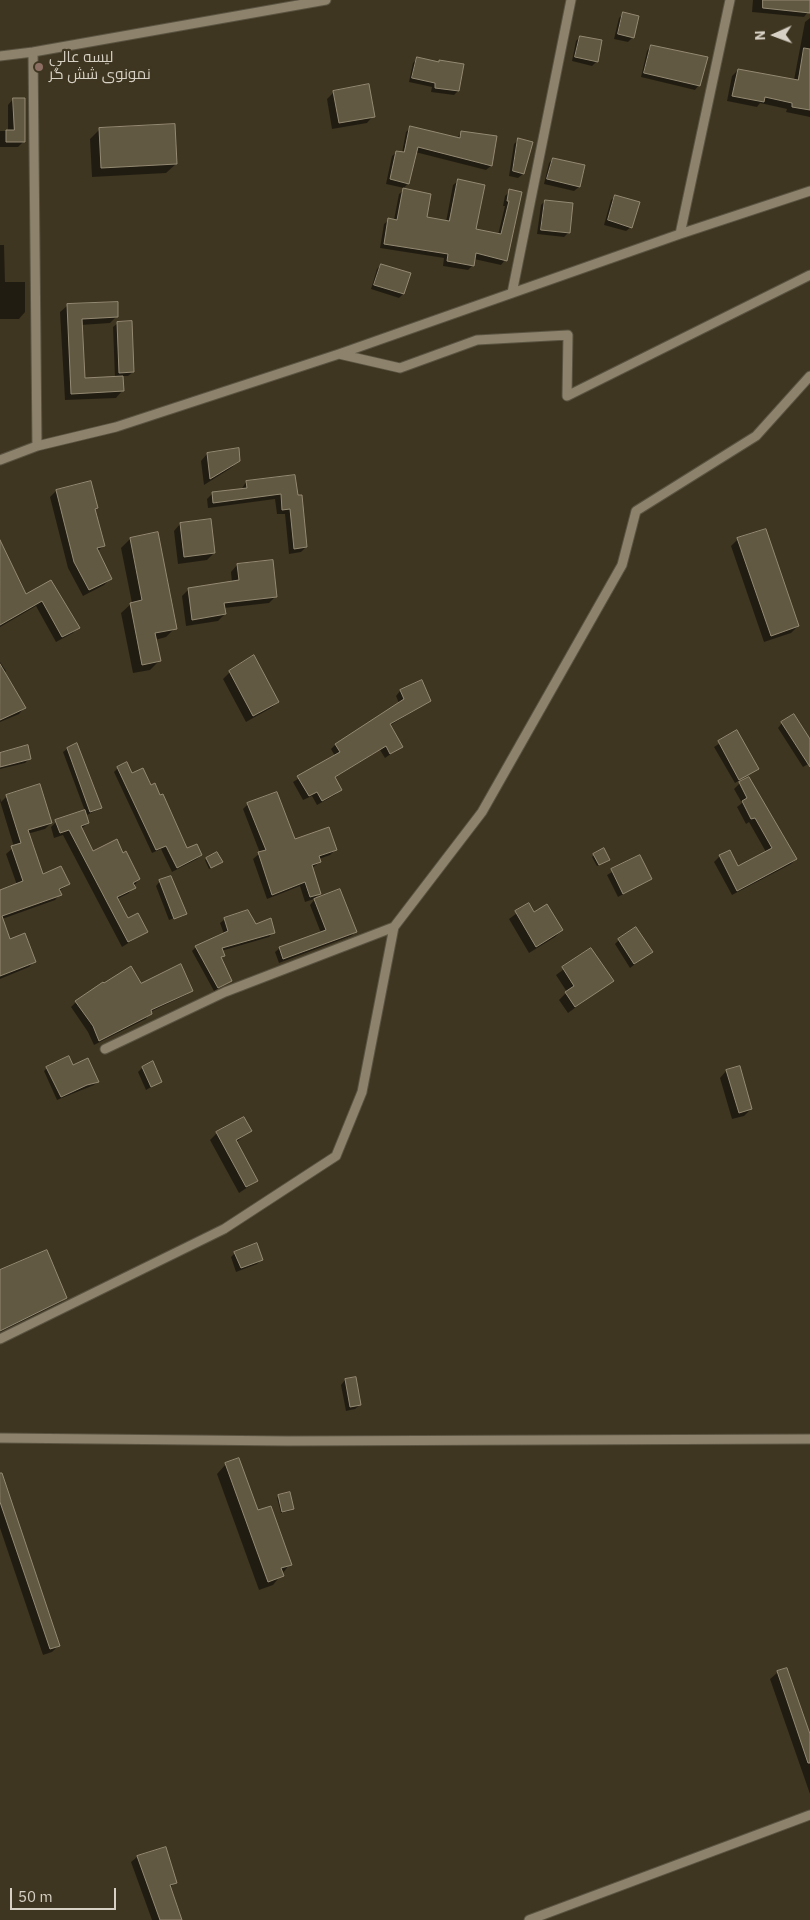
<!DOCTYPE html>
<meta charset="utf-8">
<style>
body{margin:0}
#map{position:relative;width:810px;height:1920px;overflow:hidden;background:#3f3621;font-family:"IBM Plex Sans",sans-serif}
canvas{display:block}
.north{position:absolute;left:750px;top:10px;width:50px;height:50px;-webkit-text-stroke:4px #3f3621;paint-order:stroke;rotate:268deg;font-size:14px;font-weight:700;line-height:20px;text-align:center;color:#d7d1c5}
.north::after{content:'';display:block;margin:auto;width:18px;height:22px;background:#d7d1c5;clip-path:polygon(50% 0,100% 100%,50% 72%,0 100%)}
.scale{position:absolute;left:10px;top:1888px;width:106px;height:22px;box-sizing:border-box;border:2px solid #d7d1c5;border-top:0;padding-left:6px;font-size:15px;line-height:18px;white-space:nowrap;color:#d7d1c5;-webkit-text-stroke:4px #3f3621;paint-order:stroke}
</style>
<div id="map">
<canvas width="810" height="1920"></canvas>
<div class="north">N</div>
<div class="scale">50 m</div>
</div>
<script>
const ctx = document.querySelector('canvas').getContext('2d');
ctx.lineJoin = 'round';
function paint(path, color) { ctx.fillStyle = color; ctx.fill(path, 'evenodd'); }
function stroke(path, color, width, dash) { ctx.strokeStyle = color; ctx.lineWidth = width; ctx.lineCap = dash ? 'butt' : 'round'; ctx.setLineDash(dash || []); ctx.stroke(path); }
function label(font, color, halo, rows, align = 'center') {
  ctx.font = font + ' "IBM Plex Sans",Cairo,sans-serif'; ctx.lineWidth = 4.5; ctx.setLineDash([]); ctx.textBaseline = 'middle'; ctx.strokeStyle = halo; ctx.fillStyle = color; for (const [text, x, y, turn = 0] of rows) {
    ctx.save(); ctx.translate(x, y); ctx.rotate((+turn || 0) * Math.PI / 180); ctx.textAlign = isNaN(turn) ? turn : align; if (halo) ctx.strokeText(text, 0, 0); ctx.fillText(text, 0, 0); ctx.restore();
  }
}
paint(new Path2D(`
 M753,0H809L808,12L804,17L752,12Z
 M624,13L638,17L632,38L628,42L614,39L619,18Z
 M810,18V117L786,112L787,109L760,103L757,107L727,101L732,76L738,70L794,80L805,22Z
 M580,37L597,61L592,66L572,61L576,41Z
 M651,46L699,85L695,90L641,77L647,51Z
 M418,58L438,63L440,61L458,91L454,95L431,92L432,87L409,82L413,63Z
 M334,92L373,116L367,123L332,129L327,99Z
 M13,99L24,141L18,147H0V131H8V105Z
 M411,127L457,138L462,132L496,137L491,166L486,170L415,152L408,183L404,188L386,184L392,156L397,152L402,153L406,132Z
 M99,130L176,164L166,173L92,177L90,139Z
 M519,139L523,174L518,178L509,176L514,144Z
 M553,159L584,166L579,187L574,191L544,184L549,163Z
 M458,181L475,230L498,235L505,206H503L505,196L510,191L505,260L501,265L474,259L473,265L468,270L443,266L444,258L380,248L384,224L389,220H394L399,194L404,190L425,218L446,222L453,185Z
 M616,196L631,227L626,231L604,225L611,200Z
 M545,201L569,232L564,237L537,234L541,205Z
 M0,245H4L5,282H25V312L19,319H0Z
 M381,265L403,294L399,298L371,289L377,269Z
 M67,306L117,316L110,323L81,325L84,379L115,378L113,327L118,323L133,372L128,376H122V391L116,398L65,400L60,312Z
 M207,454L238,461L231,468L204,485L201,461Z
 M294,476L306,547L301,552L289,554L285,514H277L275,499L208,508L207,499L213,493L241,490L246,482Z
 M56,491L96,508L94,510L103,546L97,552L111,578L104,585L83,596L68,568L50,497Z
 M180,524L214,553L207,560L178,564L174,531Z
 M157,534L175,628L166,637L155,640L159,661L150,670L133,673L121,613L132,603L121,548L130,539Z
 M738,539L798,626L791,633L764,642L731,546Z
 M0,551L26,596L51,582L78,627L73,633L56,642L36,606L0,627Z
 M237,565L276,596L269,603L224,608L225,614L218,621L186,626L182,596L189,589L232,583L231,572Z
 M0,662L6,671L4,673L24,708L19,714L0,722Z
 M230,672L278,702L271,708L246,722L223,679Z
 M421,682L430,701L389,726L401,747L385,758L380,750L334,778L340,790L335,795L317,805L312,796L303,800L293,782L335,756L331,749L336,744L399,703L396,696L400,691Z
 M782,723L810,741V763L803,767L778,728Z
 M737,732L758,769L735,783L714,747Z
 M67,749L101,808L85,816L88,823L81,829L93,853L123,854L139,879L129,893L117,899L128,920L146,932L122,947L63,835L54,838L51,827L56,822L85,811L63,752Z
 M0,754L30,758L25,763L0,769Z
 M118,768L151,787L187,850L201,855L197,859L172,872L161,849L152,853L114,772Z
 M743,780L796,859L791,864L732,895L714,862L720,856L738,867L766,852L749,822L746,824L737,807L742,803L734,789Z
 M7,796L51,823L45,829L27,834L42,876L69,884L59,891L60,894L55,900L2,919L10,940L35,961L29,967L0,979V890L17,885L6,854L14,847L0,801V798L1,802Z
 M248,804L294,840L335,850L330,855L319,859L320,862L312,868L319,894L314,899L305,902L300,886L267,899L253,859L260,853L243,809Z
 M594,855L606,861L597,866L592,857Z
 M639,856L651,879L618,897L607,875Z
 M206,859L219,863L209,869L205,860Z
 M160,881L185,914L182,917V915L169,920L156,886Z
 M339,890L356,932L351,936L279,963L275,952L280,948L321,933L310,905L314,900Z
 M528,905L534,914L562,930L555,937L529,953L509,919Z
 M225,919L255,926L273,933L269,937L221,951L224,955L220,959L231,981L214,991L192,951L196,947L224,934L220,923Z
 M619,940L651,952L630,968L615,944Z
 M591,949L612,981L568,1013L559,1000L567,992L556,975Z
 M140,984L192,990L186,995L150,1012L146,1019L94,1045L88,1032L71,1007L76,1002Z
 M73,1067L97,1082L94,1085L57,1100L44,1071L47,1068Z
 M142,1068L161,1081L146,1090L138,1072Z
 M726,1071L751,1109L744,1116L732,1119L720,1078Z
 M250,1131L236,1142L257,1181L239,1193L210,1140L217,1133Z
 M235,1253L262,1259L257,1264L236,1272L231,1257Z
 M0,1272L66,1297L61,1302L0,1332Z
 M345,1380L360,1405L355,1409L346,1411L341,1385Z
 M226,1464L290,1564L273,1585L259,1590L217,1474Z
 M0,1479L59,1645L52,1652L43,1655L0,1528Z
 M279,1496L292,1509L290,1511L281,1513L277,1498Z
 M786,1669L810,1738V1794L770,1679L777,1673Z
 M137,1857L175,1882L170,1888L181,1920H152L131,1862Z`), '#0007');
const building = new Path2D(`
 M763,0H810V13L763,8Z
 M623,12L639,16L634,38L618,34Z
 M580,36L602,40L598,62L575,57Z
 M651,45L708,57L700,86L644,73Z
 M804,48L810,49V110L792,107V103L765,97L764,102L732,96L738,69L798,80Z
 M417,57L439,62V60L464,64L459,91L435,88V83L412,78Z
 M369,84L375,117L339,123L333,91Z
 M13,98H25V142H6V130H14Z
 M175,124L177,164L101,168L99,128Z
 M410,126L460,138L461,131L497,136L492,166L418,147L409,184L390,179L396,151L404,152Z
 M518,138L533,142L524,174L513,171Z
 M553,158L585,165L580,187L547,179Z
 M458,179L485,185L476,229L501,234L509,201H507L509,189L522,192L507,261L476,253L474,266L447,261L448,254L384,244L388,218L397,220L403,188L431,194L427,217L449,221Z
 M615,195L640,202L632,228L608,220Z
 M545,200L573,203L570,233L541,230Z
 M381,264L411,273L404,294L374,285Z
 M118,302V317L82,319L85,378L123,376L124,391L71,394L67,304Z
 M132,321L134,372L119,373L117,322Z
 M239,448L240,461L210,479L207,453Z
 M295,475L298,495H302L307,547L294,549L290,509L282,510L281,494L213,503L212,492L247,488L246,481Z
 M91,481L98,508L95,509L105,546L97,548L112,579L89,590L74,562L56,490Z
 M211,519L215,553L184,557L180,523Z
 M766,529L799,626L771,636L737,538Z
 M158,532L177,629L155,633L161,661L142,665L130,603L142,600L130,538Z
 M0,540L26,594L51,580L80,628L62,637L42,601L0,625Z
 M273,560L277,597L224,603L226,614L192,620L188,588L239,580L237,564Z
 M254,655L279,702L253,716L229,671Z
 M0,664L26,708L0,720Z
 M422,680L431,701L390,724L403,747L390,754L386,746L335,777L342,790L322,801L317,792L309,796L297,776L340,752L335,744L404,699L400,690Z
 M794,714L810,739V767L781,722Z
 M737,730L759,769L739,780L718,741Z
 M77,743L102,808L90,812L67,748Z
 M28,745L31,759L0,767V753Z
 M127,762L132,773L143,768L151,785L155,783L160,795L163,794L187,848L197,844L202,855L177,868L166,846L156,850L117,767Z
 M749,777L797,859L737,891L719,855L730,850L738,866L772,848L755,818L751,819L742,801L747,798L739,782Z
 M40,784L52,823L28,830L43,874L61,866L70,884L59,889L62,895L2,916L10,939L25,933L36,962L0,976V890L23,881L11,846L21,843L6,795Z
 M277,792L295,839L329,827L337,850L319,856L321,862L312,865L321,894L310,897L305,882L272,895L258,852L266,850L247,803Z
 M85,810L89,823L81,826L93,851L117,839L123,853L126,851L140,879L133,883L136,888L117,897L128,918L138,913L148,932L128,942L69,830L60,833L55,820Z
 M604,848L610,860L599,865L593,854Z
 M217,852L223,862L211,868L206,858Z
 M640,855L652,879L623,894L611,869Z
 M171,876L187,914L174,919L159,880Z
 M340,889L357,932L283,959L279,947L326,930L314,899Z
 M529,903L534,912L547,904L563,930L536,947L515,911Z
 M248,910L256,924L271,918L275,933L222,948L225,956L221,957L232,981L218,988L195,946L228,931L224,918Z
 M636,927L653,952L634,964L618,939Z
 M591,948L614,981L575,1007L565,992L574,986L562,967Z
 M181,964L193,991L151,1010L152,1014L99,1041L93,1026L75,1001L103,982L104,983L131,966L141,983Z
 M69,1056L73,1065L88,1058L99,1082L87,1085L61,1097L46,1067Z
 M153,1061L162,1082L151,1087L142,1067Z
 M740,1066L752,1109L739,1113L726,1070Z
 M244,1117L252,1131L236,1140L258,1181L246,1187L216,1132Z
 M257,1243L263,1260L241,1268L234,1252Z
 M47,1250L67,1298L0,1331V1270Z
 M356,1377L361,1405L350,1407L345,1379Z
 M239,1458L258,1510L271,1506L292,1565L281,1568L284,1576L268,1582L225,1463Z
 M0,1473H2L60,1646L50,1649L0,1502Z
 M290,1492L294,1509L282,1512L278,1495Z
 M787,1668L810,1734V1763H808L777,1671Z
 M166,1847L177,1883L170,1885L182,1920H160L137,1856Z`);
paint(building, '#625943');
stroke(building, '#948a73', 1);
const minor = new Path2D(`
 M33,52L37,446
 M0,56L33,52L326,0
 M680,234L730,0
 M512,293L571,0
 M339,354L400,368L477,340L568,335L567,396L810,275
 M0,460L37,446L116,427L339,354L680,234L810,191
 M105,1049L225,992L394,927
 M0,1339L224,1229L336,1156L362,1092L394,927L482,812L622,565L636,511L756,436L810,376
 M0,1438L288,1441L810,1439
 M529,1920L810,1815`);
stroke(minor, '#5a5341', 11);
stroke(minor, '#8d836c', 9);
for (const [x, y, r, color] of [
 [39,67,5,"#8d6e63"]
]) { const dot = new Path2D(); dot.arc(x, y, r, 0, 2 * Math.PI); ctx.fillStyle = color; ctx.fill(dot); stroke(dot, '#3f3621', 2); }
label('15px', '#d7d1c5', '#3f3621', [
 ["لیسه عالی",49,58],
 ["نمونوی شش گر",49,75]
], 'left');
</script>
